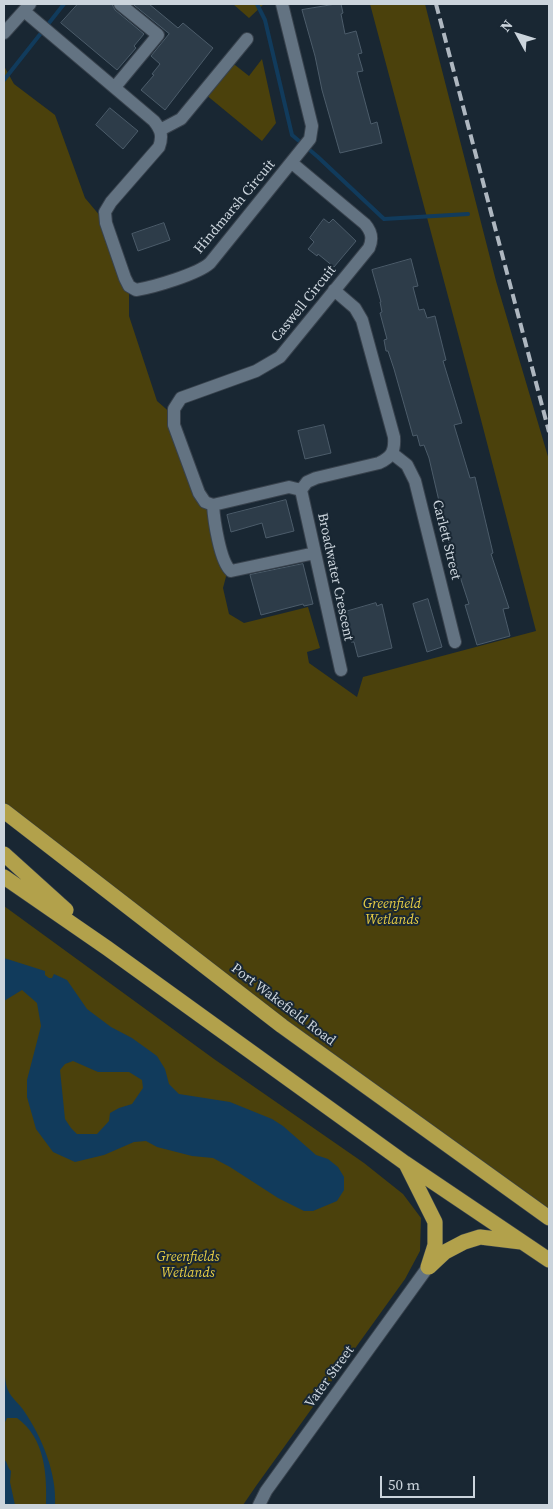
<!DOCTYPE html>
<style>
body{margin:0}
#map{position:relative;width:553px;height:1509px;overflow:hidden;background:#192733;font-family:"Source Serif 4",serif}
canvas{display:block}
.frame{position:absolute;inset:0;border:5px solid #cbd4dc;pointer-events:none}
.north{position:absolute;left:493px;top:10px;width:50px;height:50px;-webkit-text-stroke:4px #192733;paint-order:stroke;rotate:309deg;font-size:14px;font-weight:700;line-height:20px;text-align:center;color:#cbd4dc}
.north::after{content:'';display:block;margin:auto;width:18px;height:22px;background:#cbd4dc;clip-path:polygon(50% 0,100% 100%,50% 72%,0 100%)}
.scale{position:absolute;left:380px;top:1476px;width:95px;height:22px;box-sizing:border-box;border:2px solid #cbd4dc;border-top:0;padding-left:6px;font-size:15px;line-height:18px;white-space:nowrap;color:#cbd4dc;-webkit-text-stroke:4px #192733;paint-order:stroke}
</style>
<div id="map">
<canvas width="553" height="1509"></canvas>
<div class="frame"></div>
<div class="north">N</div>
<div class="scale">50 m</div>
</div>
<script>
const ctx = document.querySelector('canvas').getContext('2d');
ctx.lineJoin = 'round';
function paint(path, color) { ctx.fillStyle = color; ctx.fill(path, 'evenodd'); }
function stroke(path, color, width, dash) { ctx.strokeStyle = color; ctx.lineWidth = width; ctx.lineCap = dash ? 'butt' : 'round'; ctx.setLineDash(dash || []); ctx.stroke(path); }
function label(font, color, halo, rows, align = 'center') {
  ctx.font = font + ' "Source Serif 4",serif'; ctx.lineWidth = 4; ctx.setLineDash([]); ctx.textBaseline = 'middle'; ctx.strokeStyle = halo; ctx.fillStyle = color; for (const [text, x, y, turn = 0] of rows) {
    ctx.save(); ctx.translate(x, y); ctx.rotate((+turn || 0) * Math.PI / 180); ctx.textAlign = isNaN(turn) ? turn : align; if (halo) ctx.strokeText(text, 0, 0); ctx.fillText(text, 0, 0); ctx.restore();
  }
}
paint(new Path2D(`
 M233,4H264L249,18Z
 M370,4H425L496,281L549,460V1218L4,811V66L14,84L55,115L85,198L106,223L129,286V316L157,401L173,415L228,569L223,588L229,614L244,623L308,607L320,648L307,652L309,663L357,697L363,677L536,631L480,416Z
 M262,59L276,123L262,141L205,94L232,65H235L249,76Z
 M4,906L214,1059L364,1163L403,1194L421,1218L420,1251L405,1279L256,1486L243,1505H4Z`), '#4b410c');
paint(new Path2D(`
 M4,958L45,971V975L49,978H52L54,974L67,980L87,1009L111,1027L132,1038L157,1056L165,1069L169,1084L179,1094L230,1102L272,1119L283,1126L316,1155L328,1159L338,1167L344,1177V1190L337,1201L313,1211H304L278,1198L230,1167L213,1158L192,1156L157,1147L146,1141L134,1142L104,1155L75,1162L53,1152L36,1129L27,1097V1080L41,1026L37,1003L22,990L4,1001ZM73,1061L98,1072H129L142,1080L143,1088L132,1104L119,1108L110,1113L109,1121L97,1134H77L71,1128L65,1119L60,1070L65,1064Z
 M4,1367C5,1374 5,1383 8,1390C11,1398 20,1404 24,1411C42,1437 57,1474 55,1505H46C47,1474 45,1438 17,1418H7L4,1424Z
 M4,1459C8,1463 7,1467 11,1471L10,1482L15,1505H5Z`), '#113b5c');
stroke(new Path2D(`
 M257,4L265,20L292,135L318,157L384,219L468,214
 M4,80L64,4`), '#113b5c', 4);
const building = new Path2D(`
 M78,4H112L115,10L144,34L134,46L136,48L117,70L61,23Z
 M133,4H149L178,28L183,23L213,48L165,110L141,90L154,75L152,74L160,64L151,56L169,34Z
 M336,4H341L343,13L341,14L345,34L356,31L362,53L358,54L363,71L357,72L371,124L377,122L382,143L340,153L322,90L315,56L302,10Z
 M110,108L138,131L123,149L96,125Z
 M324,219L329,223L333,219L356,241L334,267L318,254L317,256L308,249L314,242L310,238Z
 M164,223L170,240L138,251L132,234Z
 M411,259L418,286L413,287L419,310L424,309L427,318L435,316L446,360L443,361L462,423L454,425L470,478L475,477L493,553L491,554L509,608L503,609L510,636L477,645L465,605L469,604L448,540L429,458L424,445L420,446L417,435L413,436L394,369L388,351H386L384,340L387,339L380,313L382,312L380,302H381L372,270Z
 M324,425L331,453L305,459L298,431Z
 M286,500L294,531L266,538L262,523L231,532L227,515Z
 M303,564L313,604L304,606L303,604L261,615L250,575Z
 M428,599L442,647L427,652L413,604Z
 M376,603L377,606L382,604L392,648L358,657L354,642H351L345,612Z`);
paint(building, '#2d3c49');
stroke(building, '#4c5c6a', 1);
const street = new Path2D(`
 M24,11L154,121C161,130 163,136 159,147L111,202L105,212L106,223L125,278L129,286L136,290C154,287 198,274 210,263L310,139L312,126L282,4
 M4,33L30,4
 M115,87L158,35L120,4
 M160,130L181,119L247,39
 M292,163L365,224C372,232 373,239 369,248L280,357L256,371L181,398L174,409V425L199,493L205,502L213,505L289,487L301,490L307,482L316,478L379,463C392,457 395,451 394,437L362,320L355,308L334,290
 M393,454L407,465L415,481L455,642
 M301,490L341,670
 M213,505C214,520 220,562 231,571L315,553
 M259,1505L266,1491L428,1267`);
const highway = new Path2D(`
 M4,811L282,1026L549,1218
 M4,854L66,910
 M4,877L107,948L405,1163L549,1260
 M406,1164L435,1222V1245L428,1267
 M429,1267L445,1252L464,1242L480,1237L521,1242`);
stroke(street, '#38424d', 14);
stroke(highway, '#38424d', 16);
stroke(street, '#637382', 12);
stroke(highway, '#b2a14b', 15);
stroke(new Path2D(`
 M436,4L549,432`), '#aeb7c0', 4, [10, 5]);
label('14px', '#cbd4dc', '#192733', [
 ["Hindmarsh Circuit",235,207,-50],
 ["Caswell Circuit",304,304,-51],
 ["Carlett Street",446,540,76],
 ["Broadwater Crescent",335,577,78],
 ["Port Wakefield Road",283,1005,37],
 ["Vater Street",330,1377,-54]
]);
label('italic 14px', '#e7cd44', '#192733', [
 ["Greenfield",392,904],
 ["Wetlands",392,920],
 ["Greenfields",188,1257],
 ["Wetlands",188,1273]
]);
</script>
